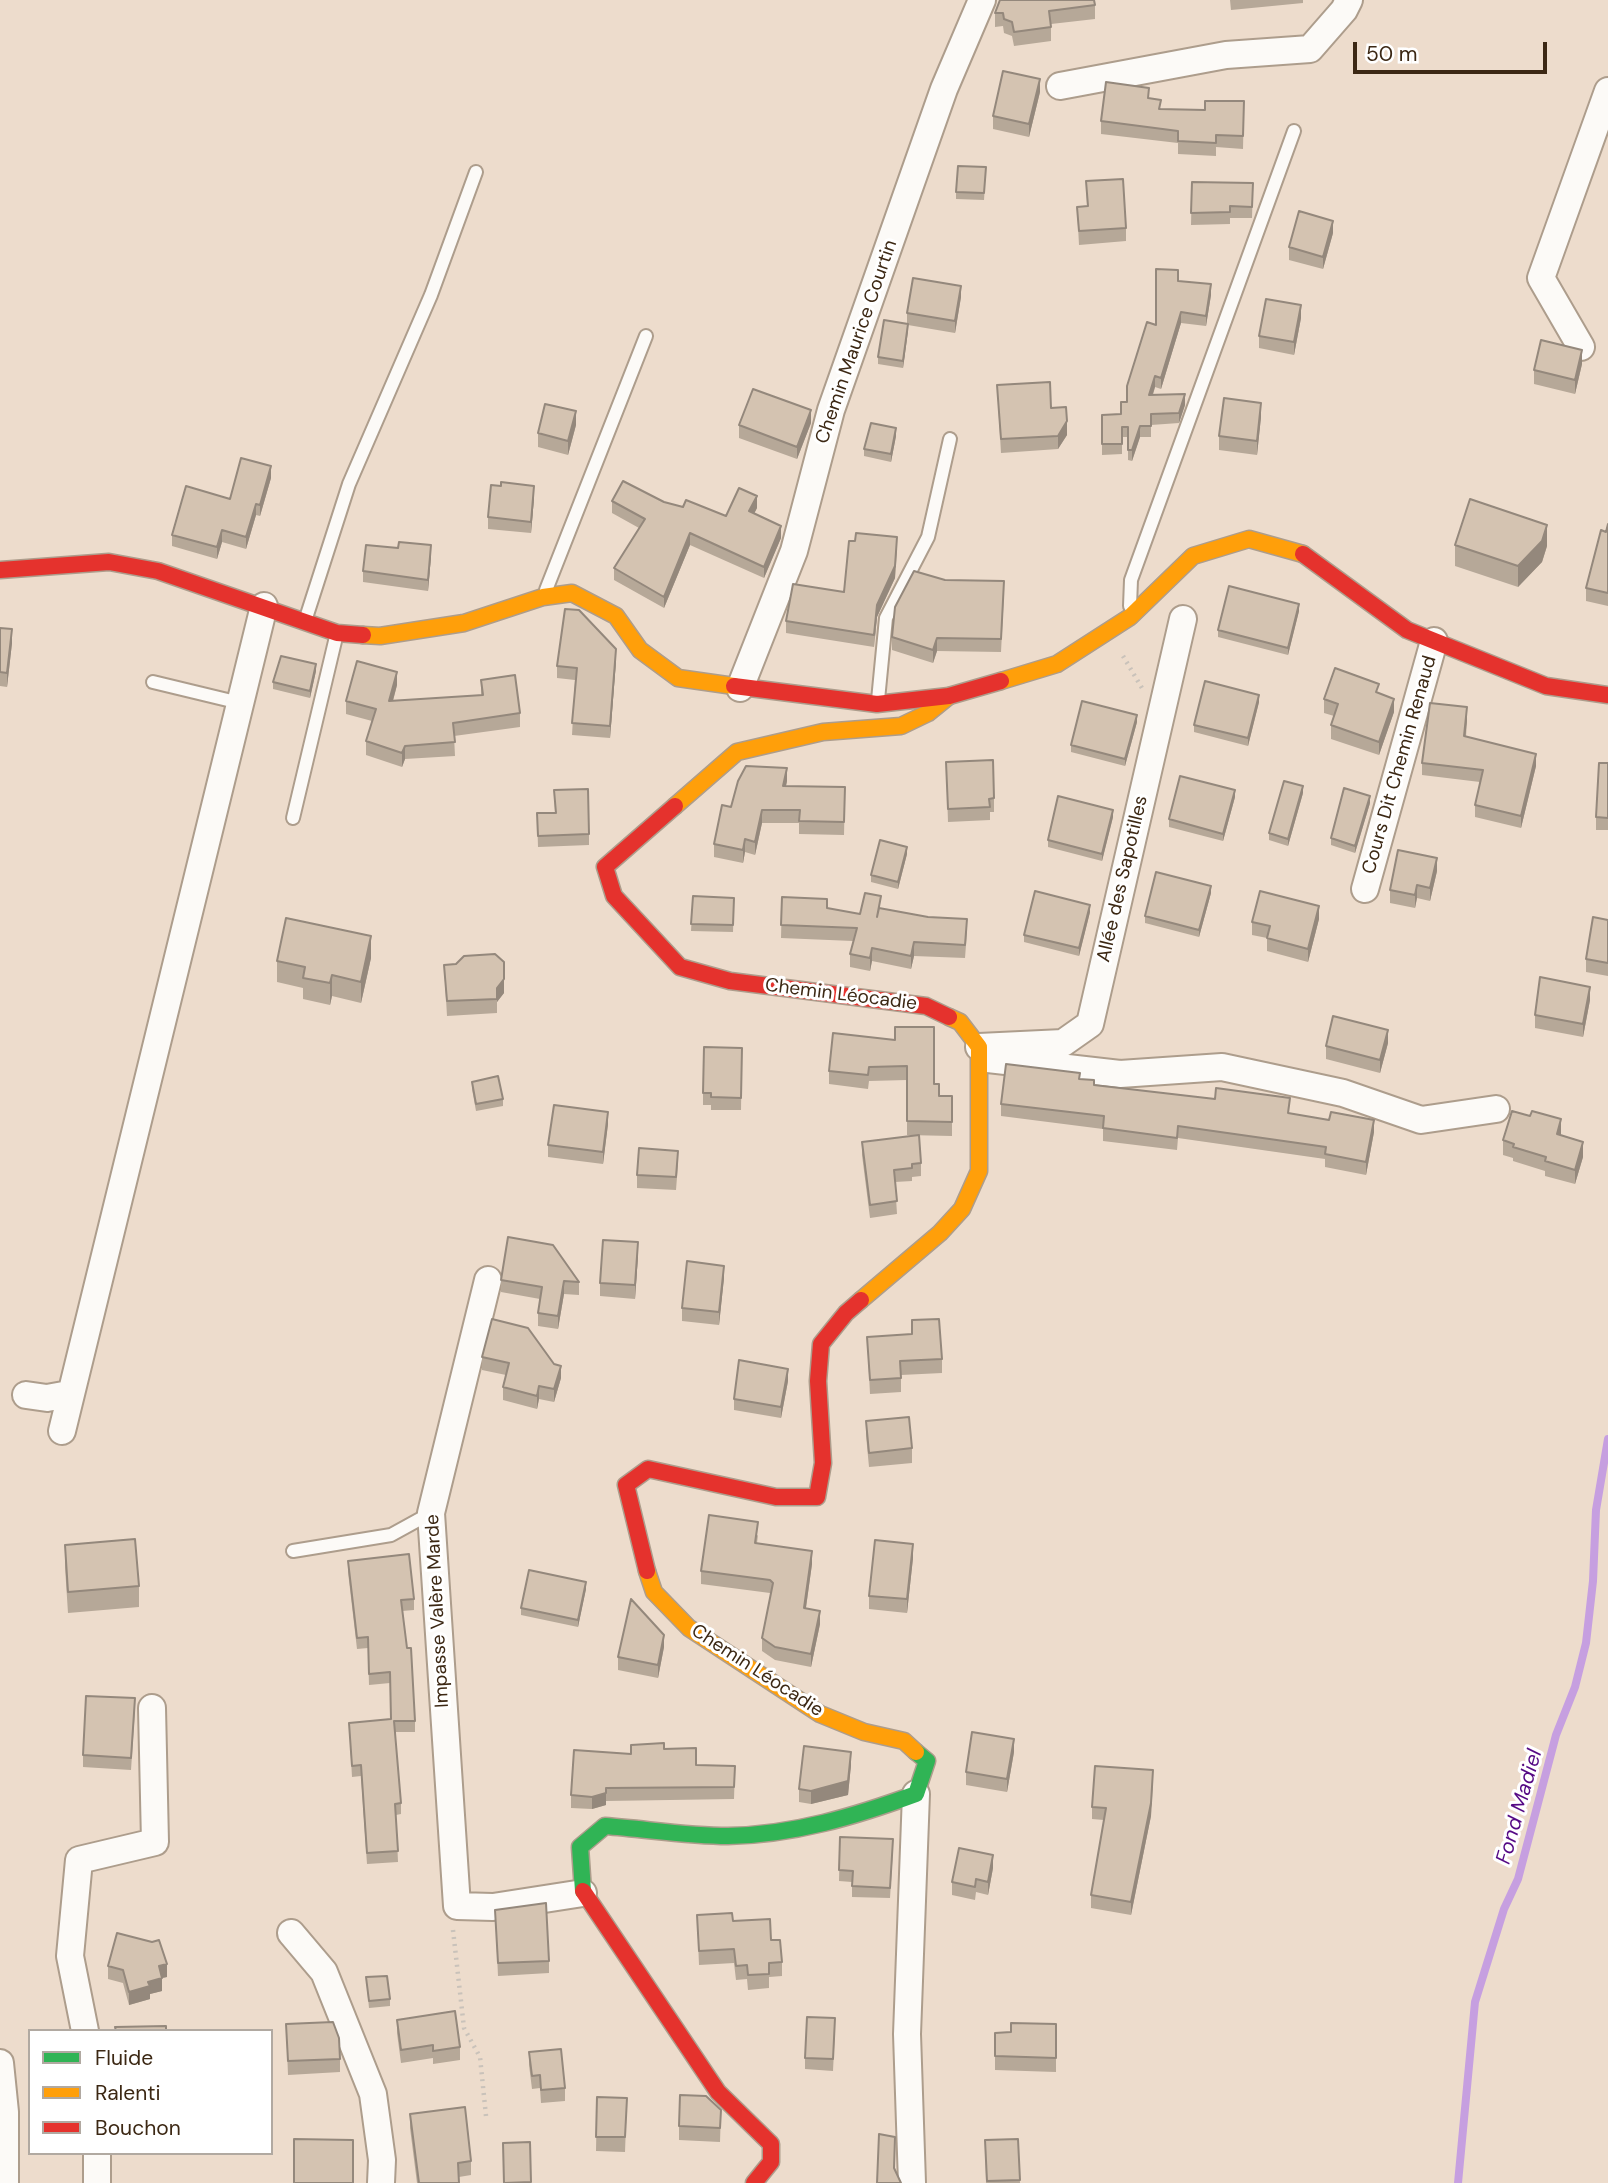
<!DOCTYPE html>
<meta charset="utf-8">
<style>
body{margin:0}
#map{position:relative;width:1608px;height:2183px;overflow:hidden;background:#eddccc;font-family:"DM Sans",sans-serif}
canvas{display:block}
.legend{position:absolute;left:28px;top:2029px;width:245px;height:126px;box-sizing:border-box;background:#fff;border:2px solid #b1a9a1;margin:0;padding:9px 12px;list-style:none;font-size:21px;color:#3c2814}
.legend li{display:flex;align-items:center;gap:14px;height:35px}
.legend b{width:35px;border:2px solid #b1a9a1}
.scale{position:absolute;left:1353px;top:42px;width:194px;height:32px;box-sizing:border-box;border:4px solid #3c2814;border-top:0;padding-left:9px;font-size:21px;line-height:24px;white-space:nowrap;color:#3c2814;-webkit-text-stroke:5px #fff;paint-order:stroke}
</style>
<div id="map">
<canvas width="1608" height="2183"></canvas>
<ul class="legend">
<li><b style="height:9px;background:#30b455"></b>Fluide</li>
<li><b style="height:9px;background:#ff9f0a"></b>Ralenti</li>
<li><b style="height:9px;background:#e5322d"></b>Bouchon</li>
</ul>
<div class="scale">50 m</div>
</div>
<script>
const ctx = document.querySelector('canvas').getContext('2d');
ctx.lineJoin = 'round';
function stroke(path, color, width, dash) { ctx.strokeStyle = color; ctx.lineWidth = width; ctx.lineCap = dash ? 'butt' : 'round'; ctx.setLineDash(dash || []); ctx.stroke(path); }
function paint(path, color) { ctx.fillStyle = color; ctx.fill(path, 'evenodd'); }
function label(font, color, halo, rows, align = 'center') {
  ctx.font = font + ' "DM Sans",sans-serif'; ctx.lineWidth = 6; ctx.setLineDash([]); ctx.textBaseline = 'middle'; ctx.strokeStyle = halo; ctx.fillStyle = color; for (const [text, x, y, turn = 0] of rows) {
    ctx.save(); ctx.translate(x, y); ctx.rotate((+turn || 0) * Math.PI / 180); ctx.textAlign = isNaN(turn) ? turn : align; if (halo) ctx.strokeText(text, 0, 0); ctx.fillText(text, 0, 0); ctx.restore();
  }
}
stroke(new Path2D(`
 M1458,2183L1475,2002L1504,1909L1518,1879L1556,1735L1575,1687L1586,1643L1593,1581L1596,1510L1608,1439`), '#c69fe0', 8);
const lane = new Path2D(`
 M546,590L646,336
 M1130,606L1131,580L1294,131
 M306,618L349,484L431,295L476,172
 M153,682L240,703
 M878,700L886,618L928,537L950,439
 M293,818L336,637
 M293,1551L391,1535L431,1513`);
const street = new Path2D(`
 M1060,86L1226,55L1310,49L1344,10L1349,0
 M1581,347L1541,278L1608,91
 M740,688L794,551L831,410L944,89L982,0
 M1365,889L1434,641
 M979,1047L1063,1043L1090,1024L1183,619
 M988,1059L1120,1074L1222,1067L1343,1093L1421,1120L1496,1109
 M488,1280L431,1513L457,1906L493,1907L583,1893
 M26,1395L47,1398L69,1394
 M62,1431L264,606
 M291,1933L324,1972L373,2094L382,2160L381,2183
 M85,2031L70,1956L79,1860L155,1842L152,1708
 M0,2063L5,2112V2183
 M97,2153V2183
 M912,2183L907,2034L916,1794`);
const fast = new Path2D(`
 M583,1891L580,1847L605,1826C646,1829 687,1836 728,1836C793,1835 856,1816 916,1794L927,1761L916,1752`);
const slow = new Path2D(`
 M363,635L380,636L464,623L543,597L572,593L616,616L640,650L678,678L734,686
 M1001,681L1057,664L1130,617L1193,556L1249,539L1303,554
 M675,806L737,752L823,732L901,726L928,713L949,696
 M861,1300L940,1233L962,1209L979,1171V1047L960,1022L949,1017
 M647,1571L654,1592L689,1628L820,1714L864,1732L904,1741L916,1752`);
const jam = new Path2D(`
 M1303,554L1407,630L1546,686L1608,695
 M0,570L109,562L158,571L337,633L363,635
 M734,686L877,704L949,696L1001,681
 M675,806L605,867L614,896L680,967L730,981L926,1006L949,1017
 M647,1571L626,1485L648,1469L776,1497H817L823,1463L818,1381L821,1344L846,1313L861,1300
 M583,1891L718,2092L771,2144V2162L754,2183`);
stroke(lane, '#ad9d8c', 16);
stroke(street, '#ad9d8c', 30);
stroke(fast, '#ad9d8c', 19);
stroke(slow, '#ad9d8c', 19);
stroke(jam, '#ad9d8c', 19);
stroke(new Path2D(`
 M1123,656L1142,688
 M453,1930L464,2028L480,2057L486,2116`), '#c9c2ba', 4.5, [2, 5]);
stroke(lane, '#fcfaf7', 12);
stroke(street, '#fcfaf7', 26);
stroke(fast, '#30b455', 16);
stroke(slow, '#ff9f0a', 16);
stroke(jam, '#e5322d', 16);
paint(new Path2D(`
 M1230,0H1303V3L1231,10Z
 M1095,5V19L1051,24V41L1014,46L1012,36L1004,33L1003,26L995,27V13Z
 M1040,92L1029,137L993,129V116Z
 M1149,98L1161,109L1205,110L1244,101L1243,149L1216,147V156L1178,154V143L1101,134V121Z
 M986,167L984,200L956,199V192Z
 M1086,181L1126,228V241L1079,245L1077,207L1087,206Z
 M1192,182L1253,183L1252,218H1230V224L1191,225Z
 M1333,233L1323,269L1289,260V247Z
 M1178,281L1211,295L1206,326L1181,323L1161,389L1155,387L1153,395L1185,405L1179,423L1151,425V437H1140L1132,461L1128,460V437H1122V454L1102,455V415L1121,414Z
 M961,297L955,333L908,325L903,368L878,364V357L907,324V313Z
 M1301,318L1294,355L1259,348V336Z
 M1582,364L1575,394L1534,384V370Z
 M997,385L1051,408L1067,435L1058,449L1001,453Z
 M1261,417L1257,455L1219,450V436Z
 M811,423L797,459L739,438V425Z
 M576,425L568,455L538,447V433Z
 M896,436L891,462L864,456V449Z
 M271,478L260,516L256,515L246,549L222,542L217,559L172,546V535L230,499Z
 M534,498L531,533L488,529V517Z
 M612,501L664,502L683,507L726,516L757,508L754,514L781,538L764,578L690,545L664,608L614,580V568L639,528L612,513Z
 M1608,524V606L1586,601V588Z
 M1455,545L1547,546L1542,562L1518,587L1455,566Z
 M897,550L895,578L877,617L874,647L786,633V621L844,592Z
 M431,556L428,591L363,582V571Z
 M945,580L1004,594L1001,652L937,651L933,663L892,650V637Z
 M1299,611L1288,655L1218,637V630Z
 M0,628L12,643L7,687L0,686Z
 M616,661L610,738L572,735L575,680L557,678V666Z
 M316,671L310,698L273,689V682Z
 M481,680L520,713V727L454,736L455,756L405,759L402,767L366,755V741L372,721L346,714V701L397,685L393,701L481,695Z
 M1379,693L1394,712L1379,755L1331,739V725L1334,716L1324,713V699Z
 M1259,702L1248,746L1194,732V725Z
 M1467,720L1466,737L1536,766L1521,828L1475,817V805L1480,782L1422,775V763Z
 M1137,722L1125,766L1071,752V745Z
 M946,762L994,798V812H990V820L948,822Z
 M1608,763V830H1596V817Z
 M787,781L786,786L845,787L844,835L799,834V823H762L755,855L745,852L743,863L714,857V844L731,807Z
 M554,790L589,834V845L538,847L537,813H555Z
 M1303,793L1288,846L1269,840V833Z
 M1235,797L1223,841L1169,827V819Z
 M1370,803L1355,853L1331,845V838Z
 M1113,817L1102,861L1048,847V840Z
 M907,854L898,889L871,882V875Z
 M1437,871L1430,901L1417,898L1415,908L1390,903V890Z
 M1211,893L1199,937L1145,923V916Z
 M693,896L734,898L733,932L691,931Z
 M782,897L827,908L860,914L881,908L967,932L965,958L914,956L911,969L872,961L870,971L850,967V954L853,941L781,938Z
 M1090,912L1079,956L1024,942V935Z
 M1319,919L1308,962L1267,951V938L1252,935V922Z
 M1608,920V976L1586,972V959Z
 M371,958L361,1003L332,996L330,1005L303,999V988L277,982V961Z
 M444,965L504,993L497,1002V1013L447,1016Z
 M1590,1000L1583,1037L1535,1028V1015Z
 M895,1040L934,1084L939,1096H952V1136L907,1135V1080L869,1081L868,1089L829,1084V1071Z
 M1388,1043L1380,1073L1326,1059V1046Z
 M742,1048L741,1110H711V1105H703V1093Z
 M1080,1079L1094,1085L1290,1113L1374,1132L1366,1175L1325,1167V1159L1178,1138L1177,1150L1103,1141V1129L1001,1116V1104Z
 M472,1082L503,1099V1106L476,1111L472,1089Z
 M608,1124L603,1164L548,1157V1145Z
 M1561,1134V1136L1583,1157L1575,1184L1545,1176V1171L1513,1161V1158L1503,1155V1140Z
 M862,1142L921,1163V1176L912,1177V1181L895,1182L897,1214L870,1218L862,1155Z
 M678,1164L676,1190L637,1188V1175Z
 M508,1237L579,1282V1295L564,1294L558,1329L538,1326V1313L540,1299L501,1292V1280Z
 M638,1255L635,1299L600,1296V1283Z
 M724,1278L719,1325L682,1321V1308Z
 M492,1319L561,1378L554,1402L539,1399L537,1409L503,1400V1387L506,1375L482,1370V1357Z
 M912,1320L942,1359V1373L901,1375V1392L870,1394L867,1337L912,1334Z
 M788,1381L781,1418L734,1410V1399Z
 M866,1421L912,1448V1463L869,1467L866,1435Z
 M758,1535L757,1543L812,1564L806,1608L820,1624L811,1667L775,1660L762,1651V1638L771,1594L770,1593L701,1584V1571Z
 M65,1545L139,1586V1607L68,1613L65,1567Z
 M913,1558L907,1613L869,1609V1596Z
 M348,1561L414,1599V1610L402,1611L415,1721V1732H395L401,1803V1814L396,1815L398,1862L367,1864L361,1776L352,1777L349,1723L391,1719L390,1683L369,1685L368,1648L357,1649L348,1572Z
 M586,1589L578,1627L521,1615V1608Z
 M664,1647L658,1678L618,1670V1657Z
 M135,1710L131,1770L83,1767V1755Z
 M664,1749L696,1765L735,1766L734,1799L606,1801V1805L592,1809L571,1808V1795L631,1754Z
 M1014,1752L1007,1792L966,1785V1772Z
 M851,1765L848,1795L811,1804L799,1802V1789Z
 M1153,1783L1151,1816L1131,1915L1091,1908V1895L1104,1820L1092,1819V1807Z
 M840,1837L893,1850L890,1898L852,1897V1882L839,1881Z
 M993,1868L988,1895L976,1892L975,1900L952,1895V1882Z
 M495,1910L549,1961V1973L498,1976Z
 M697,1915L733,1921L771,1940L782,1962V1976L769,1977V1988L748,1990L747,1979L736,1980L734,1963L699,1965Z
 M108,1966L167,1977L162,1978V1991L150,1994V1999L129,2005L123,1983L108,1979Z
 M366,1977L390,1999V2006L369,2008Z
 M397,2020L460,2047V2060L433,2064V2058L401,2063L397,2033Z
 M286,2024L340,2059V2072L288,2075Z
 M1056,2024V2072L995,2070V2033L1011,2032Z
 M835,2030L833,2071L805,2069V2058Z
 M529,2052L565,2088V2101L541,2103L540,2088L532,2089L529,2065Z
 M597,2097L627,2098L625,2152L596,2151Z
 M721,2110L720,2142L679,2140V2126Z
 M410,2114L471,2161V2175L459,2177V2183H417L410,2128Z
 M1018,2139L1020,2183H986L985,2140Z`), '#b6a898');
paint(new Path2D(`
 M1040,79V92L1029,137V124Z
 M1333,221V233L1323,269V257Z
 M1211,284V295L1206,326V316Z
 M961,286V297L955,333V321Z
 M1301,305V318L1294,355V342Z
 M1181,312V323L1161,389V378Z
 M908,324V331L903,368V361Z
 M1582,350V364L1575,394V380Z
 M1155,376V387L1149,405V395Z
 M1185,394V405L1179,423V413Z
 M1261,403V417L1257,455V441Z
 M811,410V423L797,459V447Z
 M576,411V425L568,455V441Z
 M1067,421V435L1058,449V436Z
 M1140,426V437L1132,461V450Z
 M896,428V436L891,462V454Z
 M271,466V478L260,516V505Z
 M534,486V498L531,533V522Z
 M757,496V508L749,523V511Z
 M256,504V515L246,549V537Z
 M1547,525V546L1542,562L1518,587V566Z
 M781,526V538L764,578V567Z
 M222,530V542L217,559V547Z
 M690,533V545L664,608V597Z
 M897,537L895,578L877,617L874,647L877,605Z
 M431,545V556L428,591V580Z
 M1299,604V611L1288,655V648Z
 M12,629V643L7,687V673Z
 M937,638V651L933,663V650Z
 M616,649V661L610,738V726Z
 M316,664V671L310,698V691Z
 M397,672V685L389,715V701Z
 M1259,695V702L1248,746V738Z
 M1394,699V712L1379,755V742Z
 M1467,707V720L1464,749V736Z
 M1137,715V722L1125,766V759Z
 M405,746V759L402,767V753Z
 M1536,754V766L1521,828V816Z
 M787,768V781L783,799V786Z
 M1303,786V793L1288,846V839Z
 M1235,790V797L1223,841V834Z
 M1370,796V803L1355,853V846Z
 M762,810V823L755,855V842Z
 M1113,810V817L1102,861V854Z
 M745,839V852L743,863V850Z
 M907,847V854L898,889V882Z
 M1437,858V871L1430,901V888Z
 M1417,885V898L1415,908V895Z
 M1211,886V893L1199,937V930Z
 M1090,905V912L1079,956V948Z
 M1319,906V919L1308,962V949Z
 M371,936V958L361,1003V982Z
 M914,942V956L911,969V956Z
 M872,948V961L870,971V958Z
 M332,975V996L330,1005V983Z
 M504,979V993L497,1002V988Z
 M1590,987V1000L1583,1037V1024Z
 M1388,1030V1043L1380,1073V1060Z
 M608,1112V1124L603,1164V1152Z
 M1561,1119V1134L1557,1149V1134Z
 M1374,1120V1132L1366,1175V1162Z
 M1583,1142V1157L1575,1184V1170Z
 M638,1242V1255L635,1299V1285Z
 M724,1266V1278L719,1325V1312Z
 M564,1281V1294L558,1329V1316Z
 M561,1366V1378L554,1402V1389Z
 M788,1369V1381L781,1418V1407Z
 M539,1386V1399L537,1409V1396Z
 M913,1544V1558L907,1613V1599Z
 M812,1551V1564L804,1621V1608Z
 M586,1582V1589L578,1627V1620Z
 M820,1611V1624L811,1667V1654Z
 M664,1635V1647L658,1678V1665Z
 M1014,1739V1752L1007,1792V1779Z
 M851,1752V1765L848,1795L811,1804V1791Z
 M1153,1770L1151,1816L1131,1915V1902Z
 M606,1788V1805L592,1809V1797Z
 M993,1855V1868L988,1895V1882Z
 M167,1964V1977L162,1978V1991L150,1994V1999L129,2005V1992L148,1982L159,1966Z`), '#94887c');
const building = new Path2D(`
 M1000,0H1094L1095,5L1049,11L1051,27L1014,32L1012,22L1004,19L1003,13H995Z
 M1003,71L1040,79L1029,124L993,116Z
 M1106,82L1149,88L1148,98L1161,100L1159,109L1205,110V101H1244L1243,136L1216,135V143L1178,141V131L1101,121Z
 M958,166L986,167L984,193L956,192Z
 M1123,179L1126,228L1079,231L1077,207L1088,206L1086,181Z
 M1192,182L1253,183L1252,207L1230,206V212L1191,213Z
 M1299,211L1333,221L1323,257L1289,247Z
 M1156,269L1178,270V281L1211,284L1206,316L1181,312L1161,378L1155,376L1149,395L1185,394L1179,413L1151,414V426H1140L1132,450H1128V427H1122V444H1102V415L1121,414V402H1127V386L1147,322L1156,325Z
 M913,278L961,286L955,321L907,313Z
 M1266,299L1301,305L1294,342L1259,336Z
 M884,320L908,324L903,361L878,357Z
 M1541,340L1582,350L1575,380L1534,370Z
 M1050,382L1051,408L1066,407L1067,421L1058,436L1001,439L997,385Z
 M753,389L811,410L797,447L739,425Z
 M1224,398L1261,403L1257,441L1219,436Z
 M545,404L576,411L568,441L538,433Z
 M871,423L896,428L891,454L864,449Z
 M241,458L271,466L260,505L256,504L246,537L222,530L217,547L172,535L186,486L230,499Z
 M623,481L664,502L683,507L686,500L726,516L739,488L757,496L749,511L781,526L764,567L690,533L664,597L614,568L645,519L612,501Z
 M501,482L534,486L531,522L488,517L491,485L501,486Z
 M1470,499L1547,525L1542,541L1518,566L1455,545Z
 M1608,524V593L1586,588L1601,530L1606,532Z
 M856,533L897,537L895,566L877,605L874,635L786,621L793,584L844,592L849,541H855Z
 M399,542L431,545L428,580L363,571L366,545L398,548Z
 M914,571L945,580L1004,581L1001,639L937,638L933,650L892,637L895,607Z
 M1229,586L1299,604L1288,648L1218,630Z
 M565,609L579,610L616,649L610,726L572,723L577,668L557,666Z
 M0,628L12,629L7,673L0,672Z
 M281,656L316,664L310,691L273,682Z
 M357,661L397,672L389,701L483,695L481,680L515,675L520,713L453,723L455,742L405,746L402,753L366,741L376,709L346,701Z
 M1335,668L1379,684L1376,692L1394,699L1379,742L1331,725L1338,704L1324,699Z
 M1205,681L1259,695L1248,738L1194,725Z
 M1082,701L1137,715L1125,759L1071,745Z
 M1430,703L1467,707L1464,736L1536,754L1521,816L1475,805L1483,770L1422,763Z
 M993,760L994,798L989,799L990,807L948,809L946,762Z
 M1599,763H1608V818L1596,817Z
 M746,766L787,768L783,786L845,787L844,822L799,821L800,810H762L755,842L745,839L743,850L714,844L722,805L731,807L738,781Z
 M1180,776L1235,790L1223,834L1169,819Z
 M1284,781L1303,786L1288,839L1269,833Z
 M1344,788L1370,796L1355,846L1331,838Z
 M588,789L589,834L538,836L537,813H556L554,790Z
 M1058,796L1113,810L1102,854L1048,840Z
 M880,840L907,847L898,882L871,875Z
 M1398,850L1437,858L1430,888L1417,885L1415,895L1390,890Z
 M1156,872L1211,886L1199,930L1145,916Z
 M1035,891L1090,905L1079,948L1024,935Z
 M1260,891L1319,906L1308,949L1267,938L1270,926L1252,922Z
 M865,893L881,896L877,917L879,908L928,917L967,919L965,945L914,942L911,956L872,948L870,958L850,954L857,928L781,925L782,897L827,899V908L860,914Z
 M693,896L734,898L733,925L691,924Z
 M1593,917L1608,920V963L1586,959Z
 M286,918L371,936L361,982L332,975L330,983L303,978L305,967L277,961Z
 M495,954L504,962V979L497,988V999L447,1001L444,965L456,964L464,956Z
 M1540,977L1590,987L1583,1024L1535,1015Z
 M1333,1016L1388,1030L1380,1060L1326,1046Z
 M895,1027H934V1084H939V1096H952V1122L907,1121V1066L869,1067L868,1075L829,1071L833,1033L895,1040Z
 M704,1047L742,1048L741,1098L711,1097V1093H703Z
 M1006,1064L1080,1073L1079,1079L1094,1080V1085L1215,1099L1216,1088L1290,1098L1288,1113L1329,1120L1331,1112L1374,1120L1366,1162L1325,1154L1326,1147L1178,1126L1177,1138L1103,1128L1104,1116L1001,1104Z
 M498,1076L503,1099L476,1104L472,1082Z
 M554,1105L608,1112L603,1152L548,1145Z
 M1512,1111L1530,1116L1532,1111L1561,1119L1557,1134L1583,1142L1575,1170L1545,1161L1546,1157L1513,1147L1514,1144L1503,1140Z
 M919,1135L921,1163L912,1164V1168L894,1170L897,1201L870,1205L862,1142Z
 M639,1148L678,1151L676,1177L637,1175Z
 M508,1237L553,1245L579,1282L564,1281L558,1316L538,1313L542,1287L501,1280Z
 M603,1240L638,1242L635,1285L600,1283Z
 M687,1261L724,1266L719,1312L682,1308Z
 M492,1319L528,1328L554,1364L561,1366L554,1389L539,1386L537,1396L503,1387L509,1363L482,1357Z
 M939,1319L942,1359L900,1361L901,1378L870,1380L867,1337L912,1334V1320Z
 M739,1360L788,1369L781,1407L734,1399Z
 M909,1417L912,1448L869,1453L866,1421Z
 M709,1515L758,1522L755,1543L812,1551L804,1608L820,1611L811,1654L775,1647L762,1638L773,1583L770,1580L701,1571Z
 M135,1539L139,1586L68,1592L65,1545Z
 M875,1540L913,1544L907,1599L869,1596Z
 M409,1554L414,1599L401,1600L407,1648H411L415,1721H394L401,1803L395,1804L398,1851L367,1853L361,1765L352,1766L349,1723L391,1719L390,1672L369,1674L368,1637L357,1638L348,1561Z
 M529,1570L586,1582L578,1620L521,1608Z
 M631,1599L664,1635L658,1665L618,1657Z
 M86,1696L135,1698L131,1758L83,1755Z
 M972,1732L1014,1739L1007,1779L966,1772Z
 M664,1743V1749L696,1748V1765L735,1766L734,1787L606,1788V1793L592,1797L571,1795L574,1750L631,1754V1745Z
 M804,1746L851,1752L848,1781L811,1791L799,1789Z
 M1095,1766L1153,1770L1151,1803L1131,1902L1091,1895L1106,1808L1092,1807Z
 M840,1837L893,1839L890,1888L852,1886L853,1871L839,1870Z
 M959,1848L993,1855L988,1882L976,1879L975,1887L952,1882Z
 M546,1903L549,1961L498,1963L495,1910Z
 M732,1913L733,1921L770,1919L771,1940H780L782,1962L769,1963V1974L748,1975L747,1965L736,1966L734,1949L699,1951L697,1915Z
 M117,1933L152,1942L159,1940L167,1964L159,1966L162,1978L148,1982L150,1986L129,1992L123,1970L108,1966Z
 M387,1976L390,1999L369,2001L366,1977Z
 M455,2011L460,2047L433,2051V2045L401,2050L397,2020Z
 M807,2017L835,2018L833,2059L805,2058Z
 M333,2022L339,2038L340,2059L288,2061L286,2024Z
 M1011,2023L1056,2024V2058L995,2056V2033L1011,2032Z
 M166,2026V2031H116L115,2027Z
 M561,2049L565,2088L541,2090L540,2075L532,2076L529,2052Z
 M680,2095L706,2096L721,2110L720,2128L679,2126Z
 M597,2097L627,2098L625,2137H596Z
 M465,2107L471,2161L458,2163L459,2183H419L410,2114Z
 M879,2134L895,2137L894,2168L901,2183H877Z
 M294,2139L353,2140V2183H294Z
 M1018,2139L1020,2180L987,2181L985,2140Z
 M530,2142L531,2182L504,2183L503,2143Z`);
paint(building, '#d4c3b1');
stroke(building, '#94887c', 2);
label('19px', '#3c2814', '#fff', [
 ["Chemin Maurice Courtin",857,342,-71],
 ["Cours Dit Chemin Renaud",1400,765,-74],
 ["Allée des Sapotilles",1123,879,-77],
 ["Chemin Léocadie",841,995,7],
 ["Impasse Valère Marde",438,1611,-93],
 ["Chemin Léocadie",757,1671,33]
]);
label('italic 21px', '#550985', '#fff', [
 ["Fond Madiel",1520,1807,-74]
]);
</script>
